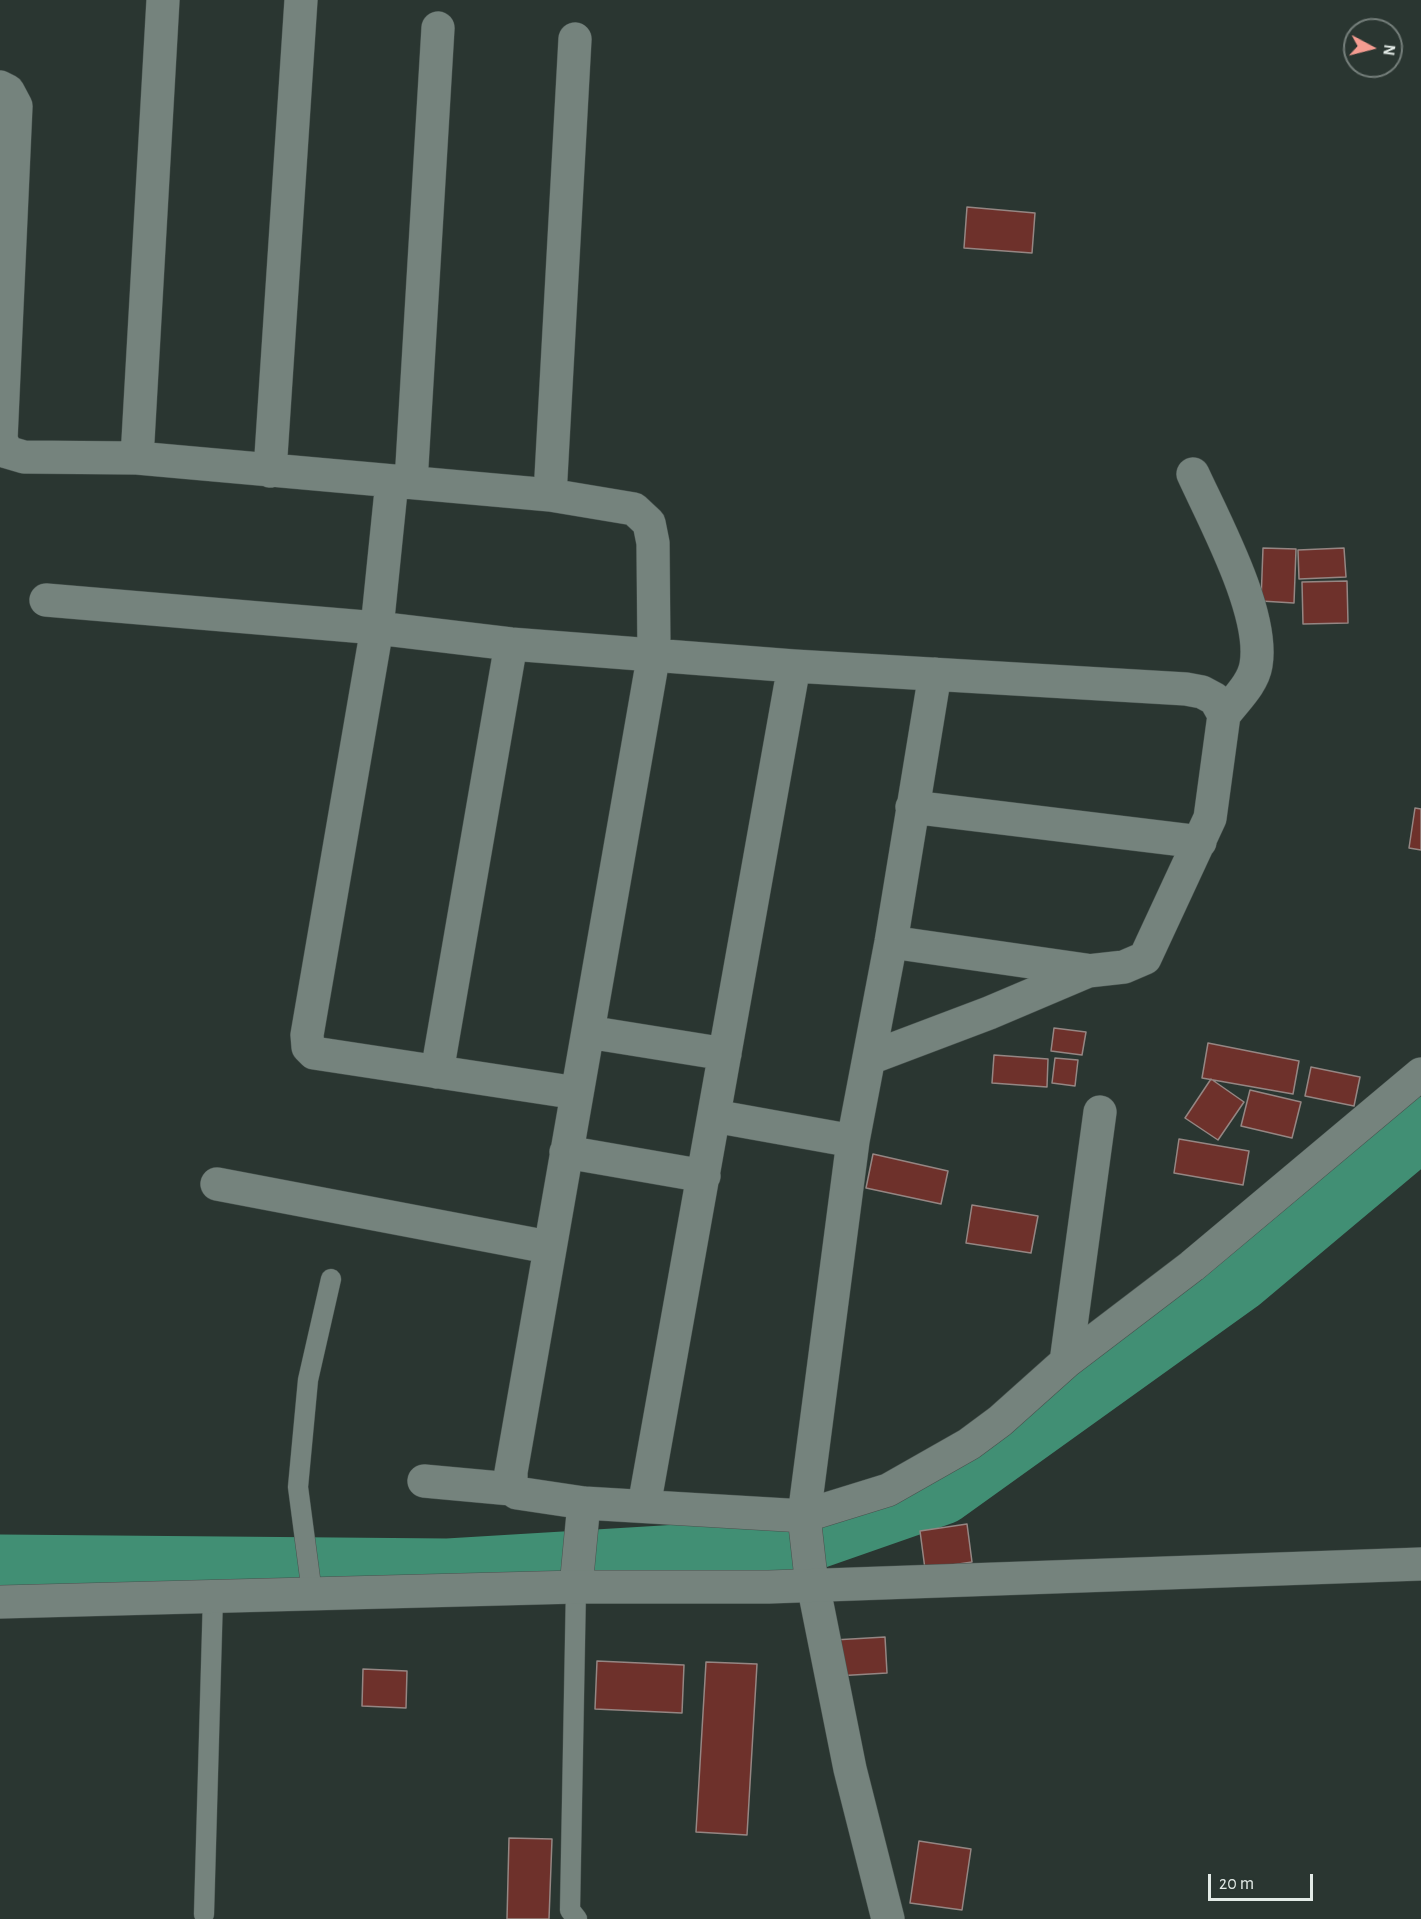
<!DOCTYPE html>
<style>
body{margin:0}
#map{position:relative;width:1421px;height:1919px;overflow:hidden;background:#2a3631;font-family:"Alegreya Sans",sans-serif}
canvas{display:block}
.north{position:absolute;left:1343px;top:18px;width:60px;height:60px;box-sizing:border-box;background:#2a3631;border:2px solid #747e7a;border-radius:50%;rotate:97deg;font-size:16px;font-weight:700;line-height:24px;text-align:center;color:#e3ebe7}
.north::after{content:'';display:block;margin:auto;width:21px;height:27px;background:#f59c91;clip-path:polygon(50% 0,100% 100%,50% 72%,0 100%)}
.scale{position:absolute;left:1208px;top:1874px;width:105px;height:27px;box-sizing:border-box;border:3px solid #e3ebe7;border-top:0;padding-left:8px;font-size:18px;line-height:21px;white-space:nowrap;color:#e3ebe7;-webkit-text-stroke:4px #2a3631;paint-order:stroke}
</style>
<div id="map">
<canvas width="1421" height="1919"></canvas>
<div class="north">N</div>
<div class="scale">20 m</div>
</div>
<script>
const ctx = document.querySelector('canvas').getContext('2d');
ctx.lineJoin = 'round';
function stroke(path, color, width, dash) { ctx.strokeStyle = color; ctx.lineWidth = width; ctx.lineCap = dash ? 'butt' : 'round'; ctx.setLineDash(dash || []); ctx.stroke(path); }
function paint(path, color) { ctx.fillStyle = color; ctx.fill(path, 'evenodd'); }
stroke(new Path2D(`
 M0,1566L448,1570L780,1550L943,1493L1240,1280L1421,1128`), '#418f74', 63);
const building = new Path2D(`
 M967,207L1035,213L1032,253L964,248Z
 M1263,548L1296,549L1294,603L1261,601Z
 M1344,548L1346,577L1299,579L1298,550Z
 M1347,581L1348,623L1303,624L1302,582Z
 M1415,808L1421,809V850L1409,848Z
 M1054,1028L1086,1032L1082,1055L1051,1051Z
 M1208,1043L1299,1061L1293,1094L1202,1078Z
 M994,1055L1048,1059L1047,1087L992,1083Z
 M1055,1058L1078,1060L1075,1086L1052,1083Z
 M1311,1067L1360,1077L1354,1106L1305,1096Z
 M1211,1079L1244,1102L1218,1140L1185,1118Z
 M1250,1090L1301,1102L1292,1138L1241,1126Z
 M1179,1139L1249,1151L1243,1185L1174,1173Z
 M873,1154L948,1171L941,1204L866,1188Z
 M972,1205L1038,1216L1031,1253L966,1243Z
 M967,1524L972,1562L925,1569L920,1531Z
 M885,1637L887,1673L836,1676L834,1640Z
 M597,1661L684,1665L682,1713L595,1709Z
 M706,1662L757,1664L747,1835L696,1832Z
 M363,1669L407,1671L406,1708L362,1706Z
 M509,1838L552,1839L549,1919H507Z
 M919,1841L971,1849L962,1910L910,1903Z`);
paint(building, '#6e312b');
stroke(building, '#958683', 1.5);
const lane = new Path2D(`
 M576,1587L570,1910L577,1919
 M312,1593L298,1487L308,1380L331,1279
 M204,1914L213,1596`);
const street = new Path2D(`
 M0,87L8,91L16,106L1,440L7,452L24,457L137,458L550,495L634,509L649,523L653,543L654,653L511,1472V1489
 M137,458L163,0
 M270,471L301,0
 M1193,474C1215,522 1265,614 1256,665C1253,684 1235,700 1224,715
 M392,481L377,628L307,1035L308,1047L314,1053L577,1093
 M411,482L438,28
 M550,495L575,39
 M46,600L377,628L511,644L794,666L1186,689L1202,692L1215,699L1224,715L1210,818L1145,958L1124,967L1088,971L989,1013L870,1058
 M912,807L1200,842
 M891,942L1086,970
 M588,1032L725,1054
 M437,1072L511,644
 M714,1116L853,1141
 M566,1152L704,1176
 M217,1184L548,1247
 M1066,1362L1192,1266L1421,1074
 M424,1481L511,1489L517,1493L584,1503L804,1516L888,1490L969,1444L1000,1421L1066,1362L1100,1112
 M644,1506L794,666
 M576,1587L584,1503
 M888,1919L850,1769L810,1569L804,1516L853,1141L891,942L935,674`);
const secondary = new Path2D(`
 M0,1602L576,1587H769L1421,1564`);
stroke(lane, '#48534f', 21);
stroke(street, '#48534f', 34);
stroke(secondary, '#48534f', 34);
stroke(lane, '#75837d', 20);
stroke(street, '#75837d', 33);
stroke(secondary, '#75837d', 33);
</script>
